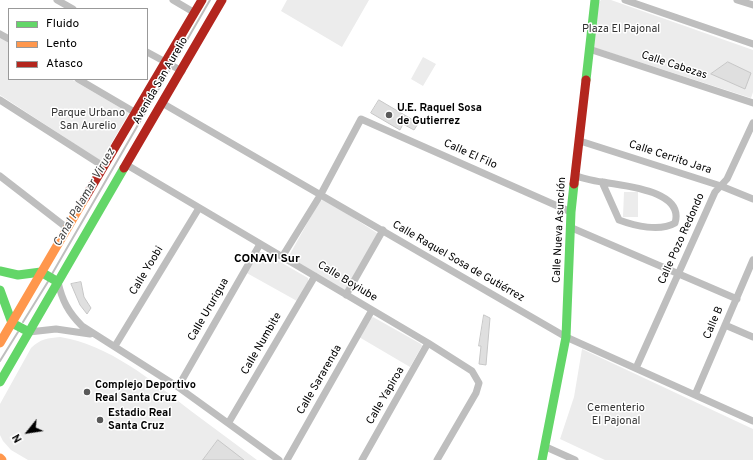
<!DOCTYPE html>
<meta charset="utf-8">
<style>
body{margin:0}
#map{position:relative;width:753px;height:460px;overflow:hidden;background:#fff;font-family:Overpass,sans-serif}
canvas{display:block}
.legend{position:absolute;left:8px;top:8px;width:140px;height:72px;box-sizing:border-box;background:#fff;border:1px solid #999;margin:0;padding:5px 7px;list-style:none;font-size:12px;color:#000}
.legend li{display:flex;align-items:center;gap:8px;height:20px}
.legend b{width:20px;border:1px solid #999}
.north{position:absolute;left:8px;top:412px;width:40px;height:40px;-webkit-text-stroke:3px #fff;paint-order:stroke;rotate:240deg;font-size:11px;font-weight:700;line-height:16px;text-align:center;color:#000}
.north::after{content:'';display:block;margin:auto;width:14px;height:18px;background:#000;clip-path:polygon(50% 0,100% 100%,50% 72%,0 100%)}
</style>
<div id="map">
<canvas width="753" height="460"></canvas>
<ul class="legend">
<li><b style="height:5px;background:#63d668"></b>Fluido</li>
<li><b style="height:5px;background:#ff974d"></b>Lento</li>
<li><b style="height:5px;background:#b3261e"></b>Atasco</li>
</ul>
<div class="north">N</div>
</div>
<script>
const ctx = document.querySelector('canvas').getContext('2d');
ctx.lineJoin = 'round';
function paint(path, color) { ctx.fillStyle = color; ctx.fill(path, 'evenodd'); }
function stroke(path, color, width, dash) { ctx.strokeStyle = color; ctx.lineWidth = width; ctx.lineCap = dash ? 'butt' : 'round'; ctx.setLineDash(dash || []); ctx.stroke(path); }
function label(font, color, halo, rows, align = 'center') {
  ctx.font = font + ' Overpass,sans-serif'; ctx.lineWidth = 3; ctx.setLineDash([]); ctx.textBaseline = 'middle'; ctx.strokeStyle = halo; ctx.fillStyle = color; for (const [text, x, y, turn = 0] of rows) {
    ctx.save(); ctx.translate(x, y); ctx.rotate((+turn || 0) * Math.PI / 180); ctx.textAlign = isNaN(turn) ? turn : align; if (halo) ctx.strokeText(text, 0, 0); ctx.fillText(text, 0, 0); ctx.restore();
  }
}
paint(new Path2D(`
 M287,0H369L342,47L281,11Z
 M601,0H611L753,50V92L751,98L593,47L598,3Z
 M0,37L9,42V79H71L129,113L101,161L0,95Z
 M423,57L436,64L423,86L411,79Z
 M624,192H638V217H623Z
 M324,199L377,233L378,235L347,288L344,290L290,258V254L319,202Z
 M258,252H263L308,278V282L297,301L245,272Z
 M373,317L421,344L422,346L410,367L359,337L370,319Z
 M60,337C108,344 154,382 191,411C213,427 235,444 257,460H28L11,450L3,441L0,435V404L31,348C40,339 48,338 60,337Z
 M582,349L753,429V460H605L560,439L574,397Z`), '#ececec');
stroke(new Path2D(`
 M52,274L210,0
 M23,322L49,280
 M0,361L18,332`), '#bfbfbf', 2);
const building = new Path2D(`
 M728,62L751,73L745,89L711,74Z
 M379,100L413,120L414,119L419,122L414,130L403,124L400,130L371,113Z
 M81,282L84,297L91,308L87,314L80,305L71,284Z
 M484,315L490,318L486,365L479,364L481,346H479Z
 M218,440L244,460H203Z`);
paint(building, '#dfdfdf');
stroke(building, '#c7c7c7', 1);
stroke(new Path2D(`
 M57,0L73,9
 M173,0L195,13
 M625,0L753,44
 M737,0L753,5
 M0,34L9,39
 M589,49L753,103
 M147,52L182,71
 M78,79L136,113
 M0,100L103,166
 M162,103L566,337L753,421
 M580,141L721,186L753,199
 M127,165L428,343L472,371L479,383L476,393L437,460
 M0,176L67,228
 M575,176C584,178 593,181 603,182C623,186 685,190 675,223C660,232 635,226 619,220L602,182
 M572,228L737,299
 M282,257L321,194L361,119L571,212
 M58,282C62,300 68,312 82,326L178,387L279,460
 M346,295L383,230
 M725,325L753,337
 M29,332L56,329L90,334
 M115,346L199,208
 M636,368L715,192L727,179L753,123
 M178,387L260,244
 M695,395L753,260
 M229,422L315,276
 M546,447L575,460
 M287,460L372,310
 M362,460L428,343`), '#bebebe', 7);
stroke(new Path2D(`
 M586,80L595,0
 M0,271L18,275L41,272L58,282
 M0,290L12,323L29,332
 M0,382L124,168
 M542,460L566,337L571,212L574,184`), '#63d668', 9);
stroke(new Path2D(`
 M0,343L85,198
 M0,458L2,460`), '#ff974d', 9);
stroke(new Path2D(`
 M124,168L222,0
 M574,184L586,80
 M85,198L202,0`), '#b3261e', 9);
for (const [x, y, r, color] of [
 [389,115,4,"#595959"],
 [87,392,4,"#595959"],
 [100,420,4,"#595959"]
]) { const dot = new Path2D(); dot.arc(x, y, r, 0, 2 * Math.PI); ctx.fillStyle = color; ctx.fill(dot); stroke(dot, '#fff', 1.5); }
label('11px', '#333', '#fff', [
 ["Plaza El Pajonal",621,30],
 ["Parque Urbano",88,114],
 ["San Aurelio",88,127],
 ["Cementerio",616,409],
 ["El Pajonal",616,422]
]);
label('11px', '#000', '#fff', [
 ["Calle Cabezas",674,66,18],
 ["Avenida San Aurelio",161,81,-60],
 ["Calle El Filo",470,155,24],
 ["Calle Cerrito Jara",670,158,18],
 ["Calle Nueva Asunción",560,230,-87],
 ["Calle Pozo Redondo",682,239,-66],
 ["Calle Raquel Sosa de Gutiérrez",458,262,30],
 ["Calle Yoobi",147,271,-59],
 ["Calle Boyiube",347,282,31],
 ["Calle Ururigua",209,310,-60],
 ["Calle B",714,323,-67],
 ["Calle Numbite",262,344,-60],
 ["Calle Sararenda",320,380,-60],
 ["Calle Yapiroa",386,396,-60]
]);
label('bold 11px', '#000', '#fff', [
 ["U.E. Raquel Sosa",397,109],
 ["de Gutierrez",397,122],
 ["Complejo Deportivo",95,386],
 ["Real Santa Cruz",95,399],
 ["Estadio Real",108,414],
 ["Santa Cruz",108,427]
], 'left');
label('italic 12px', '#444', '#fff', [
 ["Canal Palamar Viruez",85,198,-60]
]);
label('bold 12px', '#000', '#fff', [
 ["CONAVI Sur",267,260]
]);
</script>
